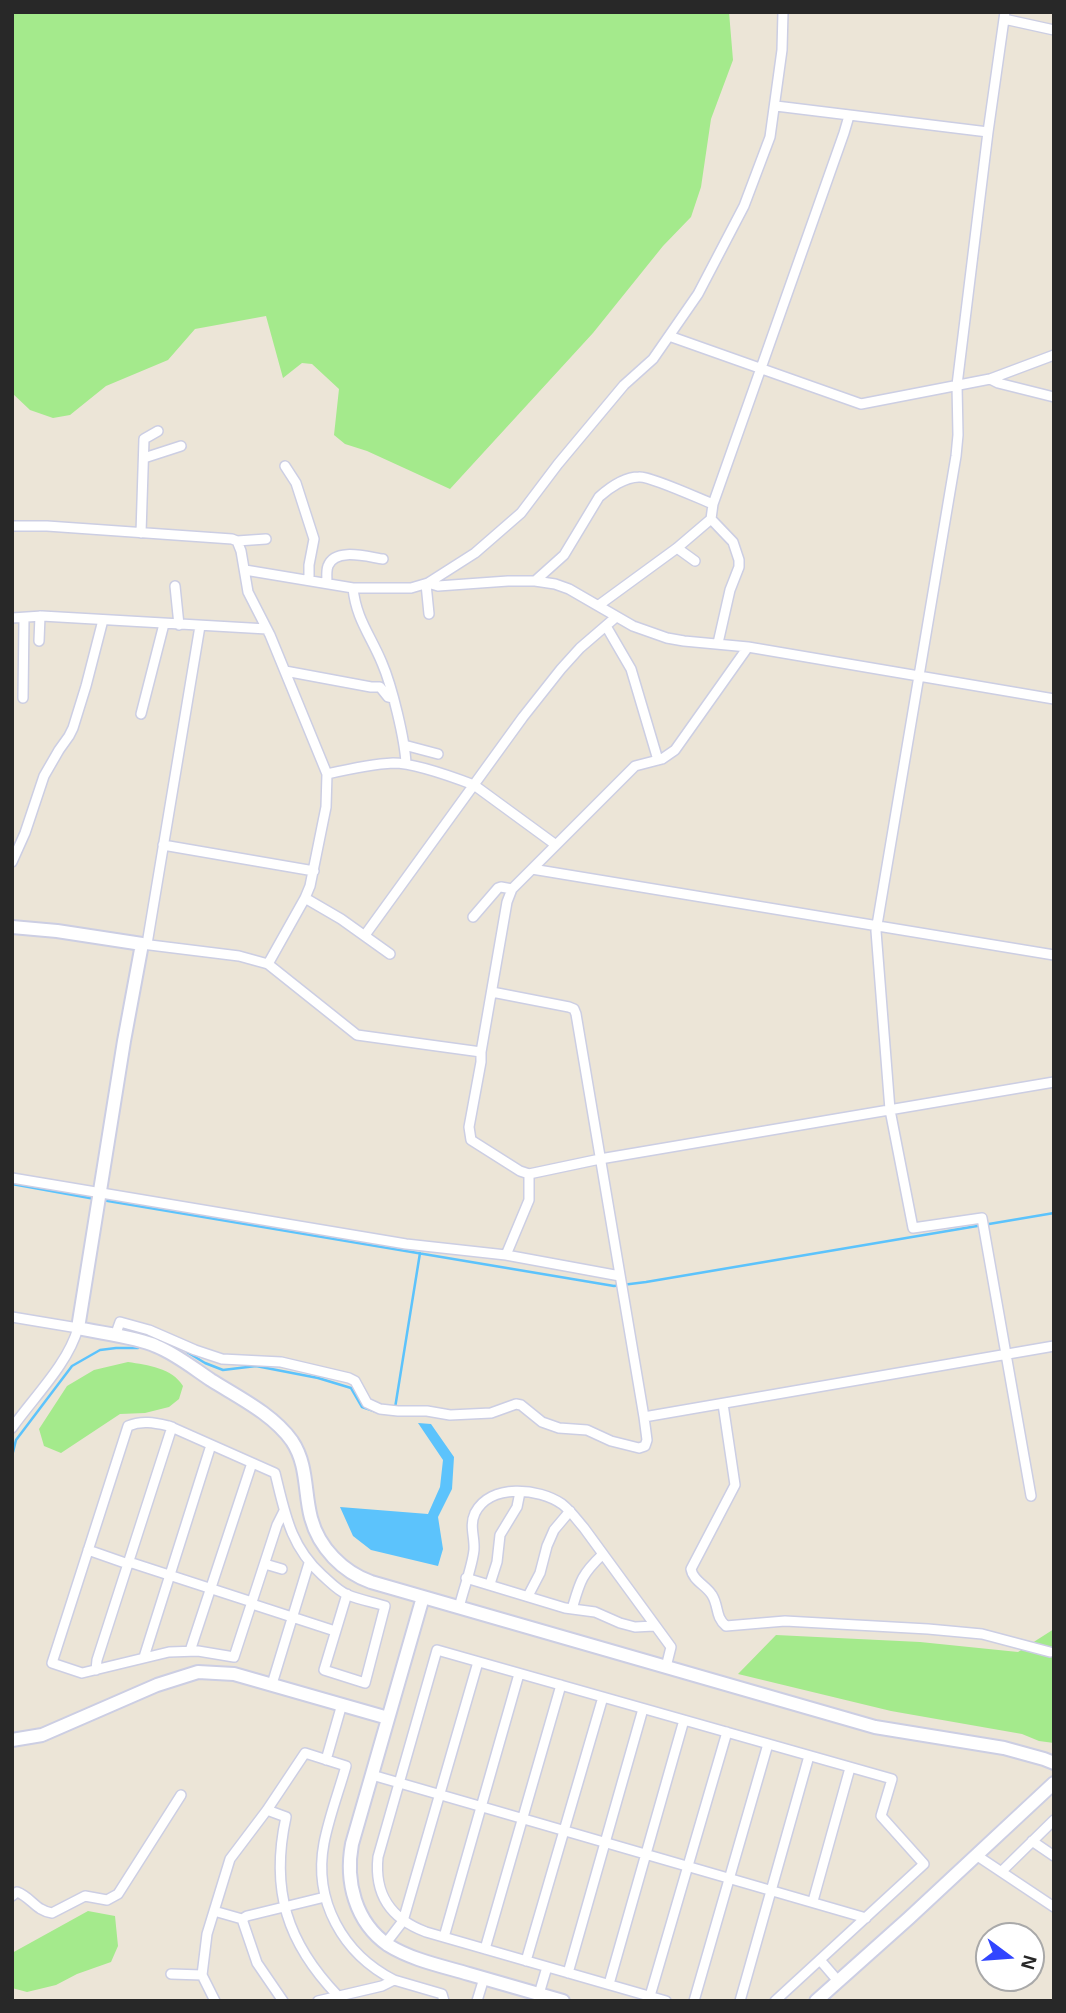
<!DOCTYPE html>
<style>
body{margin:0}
#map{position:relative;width:1066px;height:2013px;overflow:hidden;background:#ece5d7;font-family:Helvetica,sans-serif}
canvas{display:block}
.frame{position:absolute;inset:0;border:14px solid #282828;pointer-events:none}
.north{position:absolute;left:975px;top:1922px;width:70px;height:70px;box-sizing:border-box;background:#fff;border:2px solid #a9a9a9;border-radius:50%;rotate:106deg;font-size:19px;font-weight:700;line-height:28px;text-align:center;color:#282828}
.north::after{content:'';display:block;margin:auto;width:24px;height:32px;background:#3145ff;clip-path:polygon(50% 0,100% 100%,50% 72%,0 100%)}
</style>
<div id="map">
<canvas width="1066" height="2013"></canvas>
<div class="frame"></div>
<div class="north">N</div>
</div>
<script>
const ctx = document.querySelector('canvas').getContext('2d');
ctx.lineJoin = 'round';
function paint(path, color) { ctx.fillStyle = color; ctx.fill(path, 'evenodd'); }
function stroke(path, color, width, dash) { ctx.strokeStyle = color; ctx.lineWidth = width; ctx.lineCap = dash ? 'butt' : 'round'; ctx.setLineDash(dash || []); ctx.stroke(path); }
paint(new Path2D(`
 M12,12H729L733,60L711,119L701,187L691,217L663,246L593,333L450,489L367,451L345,444L334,435L339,389L312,364L302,363L283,378L266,316L195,329L168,360L106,386L70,415L53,418L30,410L12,393Z
 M128,1362C148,1365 172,1368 183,1386L179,1399L169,1407L145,1413L120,1414L61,1453L44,1446L39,1429L67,1386L94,1370Z
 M1054,1629V1743L1039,1741L1022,1734L891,1711L738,1674L776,1635L920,1642L1018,1652Z
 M88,1911L115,1916L118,1946L111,1962L77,1974L56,1985L27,1992L12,1988V1953Z`), '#a4ea8c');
paint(new Path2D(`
 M418,1423L431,1424L454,1457L452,1489L438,1517L443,1549L438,1566L371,1550L353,1536L340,1507L428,1514L440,1487L443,1460Z`), '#5cc3fc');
stroke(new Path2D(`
 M12,1184L95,1199
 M102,1200L614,1286L646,1282L1054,1213
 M187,1352L205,1363L223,1370L256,1366L318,1378L351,1388L362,1407L377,1412
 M395,1408L420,1253
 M12,1456L16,1440L72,1366L100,1350L116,1348H138`), '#5cc3fc', 2.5);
const street = new Path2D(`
 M1005,12L988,132L957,385L958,435L956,456L876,931L890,1110L913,1228L982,1218L1031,1496
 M1004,19L1054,30
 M776,106L988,132
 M669,336L861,404L990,379L1054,355
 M990,379L998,383L1054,397
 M144,458L181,446
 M285,466L296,483L314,539L309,565V580
 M711,519L733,542L739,560V567L730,590L718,643
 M12,526H47L232,539L237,541L241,551L248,592L270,635L327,774L326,807L310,886L305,898L268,964
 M141,533L144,439L158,431
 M237,541L266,539
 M677,548L695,561
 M245,570L353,588H411L428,583L438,586L508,581H535L555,584L569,589L633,626L667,638L684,641L748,647L1054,699
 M535,581L564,555L599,497C609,488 625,477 639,477C650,476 700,499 713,504
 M327,583C327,578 326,571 328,566C335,547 368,557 383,559
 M428,583L475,553L521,513L558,464L624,385L653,359L698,294L744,206L770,137L782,50L783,12
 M426,584L429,614
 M175,586L179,625
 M353,588C356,619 371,636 382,663C392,686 405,740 406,764
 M599,605L677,548L711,519L713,504L844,133L849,116
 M12,618L42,616L267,629
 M606,626L631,669L658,760
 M39,641L40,616
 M748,647L675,750L662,759L635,766L512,889L507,902L481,1052V1062L469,1127L471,1140L520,1171L529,1174L600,1159L1054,1082
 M285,671L371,687H380L388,697L392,698
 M23,698L24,618
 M141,714L164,624
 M404,745L438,754
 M327,774C349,769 371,764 393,763C415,763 453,777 474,785L556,845
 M163,845L314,871
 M12,862L25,833L44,776L59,750L69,736L73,728L86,686L103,620
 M532,869L1054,955
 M305,898L341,919L390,954
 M473,917L498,888L501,887L512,889
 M365,935L523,717L561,669L580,648L616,617
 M142,944L239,956L268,964L357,1035L481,1052
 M147,944L200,626
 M12,1178L406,1244L506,1255L620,1276
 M506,1255L529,1200V1174
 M12,1317L78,1328C68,1364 33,1398 12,1428
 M115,1336L120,1322L149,1330L195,1350L222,1359L281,1362L349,1378L355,1381L367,1403L380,1409L398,1411H427L450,1415L491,1413L516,1404L521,1405L542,1422L559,1428L587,1430L611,1441L639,1448L645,1446L647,1440L644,1417L576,1014L574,1009L569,1007L492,992
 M723,1404L735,1485L691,1569C693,1581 706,1585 712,1595C719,1606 715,1617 726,1626L785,1621L928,1629L982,1634L1050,1652
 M644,1417L1054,1346
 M284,1511L277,1525L234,1657L198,1651L169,1652L82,1673L52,1663L128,1426C142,1420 155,1423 169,1426L275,1473C285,1513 290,1546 322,1575C330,1582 338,1591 348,1595C360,1600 373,1602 385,1606L365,1683L324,1670L347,1594
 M88,1550L128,1564
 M129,1562L252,1602
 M265,1564L282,1569
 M466,1578L565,1608L595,1612L620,1623L635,1627L654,1626
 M490,1584L497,1562L500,1535L517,1507L520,1492
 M528,1596L540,1573L547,1546L554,1530L570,1511
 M252,1604L335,1631
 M459,1608C463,1590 472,1568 474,1550C475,1537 469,1526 475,1513C490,1483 539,1488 562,1504C571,1511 577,1520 584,1528L671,1647L666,1667
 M572,1609C580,1582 581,1575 602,1555
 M190,1651L252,1463
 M144,1657L211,1445
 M96,1670L97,1660L172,1427
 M272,1684L309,1563
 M326,1760L342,1704
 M372,1775L866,1918
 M267,1810L286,1817C270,1890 287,1943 338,1996L339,2001
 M1032,1841L1054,1856
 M976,1855L1054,1907
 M1002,1871L1054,1820
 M12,1896L17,1892C31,1897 36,1911 52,1913L85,1896L107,1900L118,1894L181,1795
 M813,1901L850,1768
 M214,1911L242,1919L257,1963L283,2001
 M242,1919L247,1916L325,1897
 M444,1937L519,1674
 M386,1943L403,1921L478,1662
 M485,1949L561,1685
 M820,1960L838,1981
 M526,1961L603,1697
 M568,1973L643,1709
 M171,1974L202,1975
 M609,1984L684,1720
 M539,1994L547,1967
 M650,1996L727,1732
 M215,2001L202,1975L207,1934L230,1859L267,1810L305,1753L346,1766C339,1791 329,1817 324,1843C313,1901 343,1954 394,1980
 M318,2001L382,1986L394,1980L442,1994L444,2001
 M477,2001L484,1978
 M666,2001L426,1932C391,1919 374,1895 378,1857L437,1650L892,1779L881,1816L924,1864L775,2001
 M694,2001L768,1744
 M740,2001L809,1756`);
const secondary = new Path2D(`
 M12,927L57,931L142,944L124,1041L78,1328C100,1333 137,1337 156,1346C176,1354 193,1368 211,1380C238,1397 273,1414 292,1441C308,1465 304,1492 311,1518C319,1548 343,1572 371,1582L875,1727L1004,1748L1044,1759L1054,1763
 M423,1597L352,1844C345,1881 355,1922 388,1945C412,1960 442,1966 469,1974C500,1983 532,1992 563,2001
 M12,1740L42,1735L157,1685L198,1672L234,1674L388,1718
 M816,2001L909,1918L1054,1783`);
stroke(street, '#cccee3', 12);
stroke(secondary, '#cccee3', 16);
stroke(street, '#fff', 9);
stroke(secondary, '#fff', 12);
</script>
